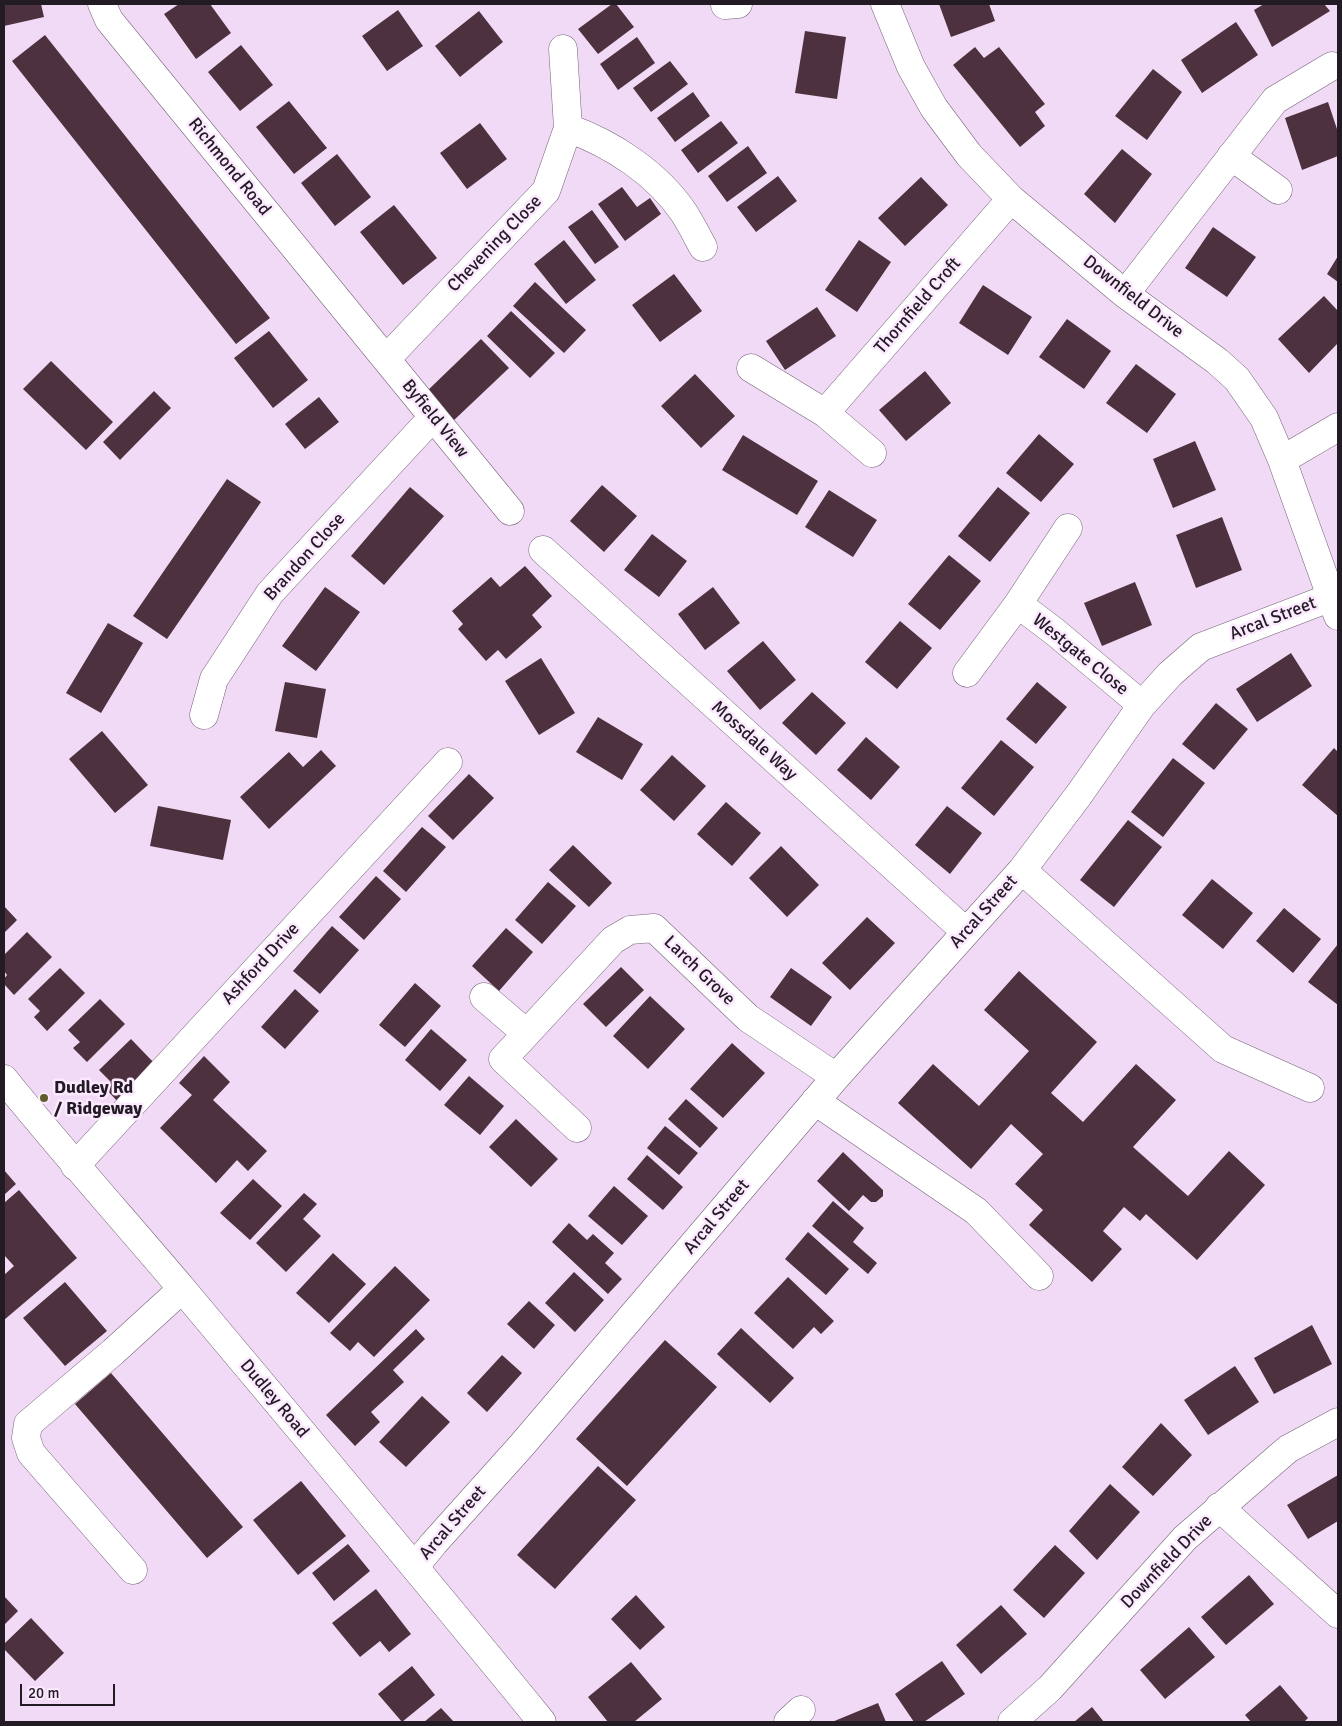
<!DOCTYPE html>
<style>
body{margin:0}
#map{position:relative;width:1342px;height:1726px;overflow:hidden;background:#f1daf5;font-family:Signika,sans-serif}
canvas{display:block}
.frame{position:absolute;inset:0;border:5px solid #231b24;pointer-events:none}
.scale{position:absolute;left:20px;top:1684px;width:95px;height:22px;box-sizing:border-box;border:2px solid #231b24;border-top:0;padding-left:6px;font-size:15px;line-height:18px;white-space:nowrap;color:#231b24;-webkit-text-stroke:4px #fce9ff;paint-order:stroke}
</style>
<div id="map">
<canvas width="1342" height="1726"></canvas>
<div class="frame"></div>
<div class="scale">20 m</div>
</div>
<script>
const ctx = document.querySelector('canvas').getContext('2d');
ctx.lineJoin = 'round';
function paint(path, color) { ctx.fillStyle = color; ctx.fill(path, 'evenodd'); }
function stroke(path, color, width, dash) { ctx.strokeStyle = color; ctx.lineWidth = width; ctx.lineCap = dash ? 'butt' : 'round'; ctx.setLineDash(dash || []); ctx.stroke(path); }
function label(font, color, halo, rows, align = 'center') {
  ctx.font = font + ' Signika,sans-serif'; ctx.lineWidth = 5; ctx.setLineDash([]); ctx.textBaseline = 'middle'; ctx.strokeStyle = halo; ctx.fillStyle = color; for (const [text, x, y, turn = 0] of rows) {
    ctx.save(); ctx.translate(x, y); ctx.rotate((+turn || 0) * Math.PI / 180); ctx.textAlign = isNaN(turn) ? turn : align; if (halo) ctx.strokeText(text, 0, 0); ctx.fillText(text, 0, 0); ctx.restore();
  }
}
paint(new Path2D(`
 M4,4H41L44,17L4,26Z
 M179,4H210L231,33L196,59L164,14Z
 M612,4H616L634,27L598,54L578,29Z
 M939,4H989L995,21L951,37Z
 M1264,4H1324L1330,11L1272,47L1254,10Z
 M398,10L423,46L387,71L362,36Z
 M479,11L503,42L460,77L435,46Z
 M1236,22L1258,55L1202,93L1181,60Z
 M805,31L846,37L837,99L795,93Z
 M45,35L270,318L236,344L12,61Z
 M637,37L655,63L618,90L600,64Z
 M241,45L273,85L240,111L208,72Z
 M975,47L984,58L999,47L1045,104L1035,112L1045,126L1020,147L953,65Z
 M670,61L688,84L651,112L633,88Z
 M1153,69L1182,92L1147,140L1115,116Z
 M693,92L710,116L675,142L657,118Z
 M289,101L327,148L294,174L256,127Z
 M1328,102L1338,132V156L1302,170L1285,118Z
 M721,121L738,143L698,173L681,150Z
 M480,123L507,159L467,189L440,153Z
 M748,146L767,173L727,202L708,176Z
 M1122,149L1152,174L1115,223L1084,194Z
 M337,154L371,197L335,226L301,183Z
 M778,176L797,201L756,232L737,207Z
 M921,177L948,205L905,246L878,218Z
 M622,187L637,207L650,198L661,214L625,241L598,204Z
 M394,205L437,258L403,285L360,232Z
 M592,210L619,247L595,264L568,227Z
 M1213,227L1256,257L1227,297L1185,268Z
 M564,240L596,280L566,304L534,264Z
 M859,240L891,262L857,312L825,290Z
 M1338,256V282L1327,274Z
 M674,274L702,311L660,342L632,305Z
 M535,282L586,330L564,353L513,306Z
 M983,285L1032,317L1008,355L959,323Z
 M1324,296L1338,311V343L1309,373L1278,339Z
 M817,307L836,336L785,370L766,341Z
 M511,311L555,353L530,378L487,336Z
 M1067,319L1111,351L1084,389L1039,357Z
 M269,331L308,380L273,408L234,358Z
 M481,339L509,368L452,422L425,393Z
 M51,361L113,422L86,450L23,389Z
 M1136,364L1176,394L1147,433L1106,403Z
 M925,371L951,403L906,441L879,410Z
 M695,374L735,416L701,448L661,406Z
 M154,391L171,408L120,460L103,442Z
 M319,397L339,422L305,449L285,424Z
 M1039,434L1074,464L1041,502L1006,473Z
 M743,435L818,481L797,515L722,470Z
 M1195,441L1216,490L1173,508L1153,459Z
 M227,479L261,502L167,639L133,616Z
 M602,485L637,516L604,552L570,521Z
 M410,487L444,516L384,585L351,556Z
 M998,487L1030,513L990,562L958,536Z
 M829,490L877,520L853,557L805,527Z
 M1222,517L1242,570L1196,588L1176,535Z
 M652,534L687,561L659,597L624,570Z
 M949,555L981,581L940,630L908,604Z
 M525,566L552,596L532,615L542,627L506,659L498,650L486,661L458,629L463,624L452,611L491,577L500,587Z
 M1135,582L1152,625L1102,646L1084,603Z
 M325,587L360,612L316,671L282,646Z
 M713,587L740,623L705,650L678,614Z
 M900,621L932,648L897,689L865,662Z
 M108,623L143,643L101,713L66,693Z
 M763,641L796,680L760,710L727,671Z
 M1291,653L1312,686L1257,722L1236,689Z
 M541,658L575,713L539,735L505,681Z
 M285,682L326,689L317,738L275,731Z
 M1037,682L1067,707L1036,744L1006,719Z
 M812,692L846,723L816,755L782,723Z
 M1216,703L1248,729L1214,770L1182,744Z
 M598,717L643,744L622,780L576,752Z
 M102,731L148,785L115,813L69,759Z
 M866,737L900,767L871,800L837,770Z
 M1001,740L1034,767L994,816L961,788Z
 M1334,748L1338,752V816L1302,785Z
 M321,750L336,766L269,829L240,797L289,752L303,767Z
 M672,755L706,786L674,821L640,790Z
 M1173,758L1205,783L1163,837L1131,812Z
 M469,774L494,798L453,840L428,816Z
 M726,802L761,833L732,866L697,834Z
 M158,806L231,820L223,860L150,846Z
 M947,806L982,833L950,874L915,845Z
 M1128,820L1162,847L1114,907L1080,880Z
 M422,827L446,847L406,892L383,871Z
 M573,845L612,883L589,907L549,870Z
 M781,846L819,885L787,917L749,878Z
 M376,876L401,899L364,940L339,917Z
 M1212,879L1253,913L1223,949L1182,915Z
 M548,882L576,906L542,944L515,920Z
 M4,906L17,920L4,933Z
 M1284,908L1321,939L1293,973L1256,941Z
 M867,917L895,943L850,990L822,963Z
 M332,926L359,950L320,994L293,971Z
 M506,928L533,952L499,991L472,966Z
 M27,932L52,957L14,995L4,984V979L7,975L4,971V955Z
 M1338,944V1005L1308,982Z
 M621,967L644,990L606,1027L583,1004Z
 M60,968L85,993L47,1031L34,1017L40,1011L28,999Z
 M791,968L832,997L811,1026L770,997Z
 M1019,971L1097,1042L1051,1093L1083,1122L1136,1064L1176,1100L1133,1147L1188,1196L1229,1151L1265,1185L1197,1260L1146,1214L1140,1221L1124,1207L1103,1231L1122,1249L1092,1282L1029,1225L1043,1210L1015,1184L1043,1154L1011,1124L971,1169L898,1103L933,1064L979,1106L1029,1051L984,1010Z
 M415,983L441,1006L405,1047L379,1025Z
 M295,989L319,1011L285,1049L261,1027Z
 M650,996L685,1029L648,1069L613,1036Z
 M100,999L125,1024L87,1062L73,1048L80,1042L68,1030Z
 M431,1029L467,1060L440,1091L405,1060Z
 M131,1039L156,1065L118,1102L105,1088L111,1082L99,1070Z
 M732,1043L765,1073L723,1118L690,1089Z
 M204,1056L230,1082L213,1100L267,1151L248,1171L237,1160L216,1183L160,1128L192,1095L179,1083Z
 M469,1076L504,1106L480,1135L444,1105Z
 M686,1099L718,1128L700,1148L668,1119Z
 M516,1119L558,1159L531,1187L489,1147Z
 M665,1126L698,1153L679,1175L647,1148Z
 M843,1152L883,1190V1196L876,1202H871L863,1195L849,1211L817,1181Z
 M647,1155L683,1187L663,1210L627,1179Z
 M4,1170L16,1184L4,1195Z
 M253,1179L282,1206L250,1240L220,1213Z
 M614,1186L648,1216L622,1245L588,1216Z
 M19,1190L77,1258L4,1320V1275L14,1266L4,1255V1203Z
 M304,1193L317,1204L303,1219L321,1236L286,1272L256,1243Z
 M833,1201L864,1228L853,1242L877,1263L868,1274L812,1226Z
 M569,1223L587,1240L593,1234L614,1253L605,1263L622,1279L608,1294L552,1242Z
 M808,1232L849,1269L826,1295L785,1259Z
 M333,1253L366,1284L329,1323L296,1293Z
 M395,1266L430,1300L374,1357L358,1342L350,1351L330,1333Z
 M574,1272L604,1300L575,1332L545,1303Z
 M788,1277L834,1321L821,1334L814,1327L793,1349L754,1313Z
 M65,1282L107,1331L65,1366L23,1318Z
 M529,1301L555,1325L534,1349L507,1324Z
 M1312,1325L1332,1364L1274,1394L1254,1358Z
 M741,1328L794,1378L770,1403L717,1354Z
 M416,1329L425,1339L393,1370L404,1382L371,1412L380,1422L355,1446L326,1415Z
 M665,1340L717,1387L627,1486L576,1439Z
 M502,1355L522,1373L487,1412L467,1393Z
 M1235,1366L1259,1402L1208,1435L1184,1400Z
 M111,1373L243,1527L207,1558L75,1404Z
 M422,1396L450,1422L406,1467L379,1442Z
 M1161,1423L1192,1455L1153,1496L1122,1467Z
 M598,1466L636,1500L555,1589L517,1555Z
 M1338,1475V1521L1308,1539L1287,1505Z
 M301,1481L346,1536L298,1575L253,1520Z
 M1110,1484L1140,1512L1097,1560L1069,1531Z
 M348,1544L370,1571L334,1601L312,1573Z
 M1055,1545L1085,1573L1044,1618L1013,1590Z
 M1249,1575L1274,1604L1226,1645L1201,1617Z
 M376,1589L411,1634L389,1652L380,1641L360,1657L332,1623Z
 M636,1595L665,1627L640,1650L611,1619Z
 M4,1596L18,1611L4,1625Z
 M1001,1605L1027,1634L981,1674L956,1645Z
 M31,1618L64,1653L35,1681L4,1649V1644Z
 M1189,1627L1215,1657L1165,1699L1140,1670Z
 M942,1661L965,1694L924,1722H914L895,1694Z
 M631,1662L662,1699L634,1722H608L588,1697Z
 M412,1666L435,1695L402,1722L378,1694Z
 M1280,1685L1308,1718L1304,1722H1251L1245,1715Z
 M878,1703L886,1722H832Z
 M1092,1707L1104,1722H1074Z
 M441,1708L454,1722H424Z`), '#4d313e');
const minor = new Path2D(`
 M102,4L109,20L510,511
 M885,4L911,67L934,108L969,155L1011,199L1125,294L1217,361L1237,379L1264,418L1282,460L1338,616
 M725,5L738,4
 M568,128C612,144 657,173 684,213C691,224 697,236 703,247
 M1231,156L1278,190
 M1125,294L1275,100L1332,66
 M386,359L546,191L568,128L563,49
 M751,368L825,413L872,453
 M825,413L1011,199
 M1282,460L1338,427
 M543,550L965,931
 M1018,604L1055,632L1142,705
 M967,673L1018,604L1068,528
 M204,715L214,679L270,593L433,417
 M1022,870L1223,1049L1310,1088
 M484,997L526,1033
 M815,1101L976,1211L1039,1276
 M577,1128L503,1059L613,940L630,930L654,928L748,1018L836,1077
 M75,1166L448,762
 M1219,1507L1338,1614
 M415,1566L434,1543L522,1445L836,1077L1022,870L1078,796L1142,705L1170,674L1201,647L1332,597
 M133,1570L31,1453L26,1438L28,1424L113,1352L182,1289
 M788,1722L801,1710
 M1012,1722L1050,1688L1185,1538L1288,1449L1338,1422`);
const major = new Path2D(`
 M4,1079C62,1151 124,1220 184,1291C304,1434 424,1577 542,1722`);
stroke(minor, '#766279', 29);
stroke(major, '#766279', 29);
stroke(minor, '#fff', 28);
stroke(major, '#fff', 28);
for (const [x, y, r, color] of [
 [44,1098,5,"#605d2a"]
]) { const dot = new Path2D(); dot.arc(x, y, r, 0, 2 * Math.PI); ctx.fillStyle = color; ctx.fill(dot); stroke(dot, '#fce9ff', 2); }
label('18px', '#231b24', '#fce9ff', [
 ["Richmond Road",229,167,51],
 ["Chevening Close",495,244,-46],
 ["Downfield Drive",1133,297,38],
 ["Thornfield Croft",918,306,-49],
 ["Byfield View",435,419,51],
 ["Brandon Close",305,557,-48],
 ["Arcal Street",1273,619,-21],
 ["Westgate Close",1080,655,39],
 ["Mossdale Way",754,741,42],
 ["Arcal Street",984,912,-48],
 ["Ashford Drive",261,964,-47],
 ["Larch Grove",699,971,44],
 ["Arcal Street",717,1217,-50],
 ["Dudley Road",274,1399,50],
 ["Arcal Street",453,1523,-49],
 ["Downfield Drive",1167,1562,-46]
]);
label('bold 18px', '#231b24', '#fce9ff', [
 ["Dudley Rd",54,1088],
 ["/ Ridgeway",54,1109]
], 'left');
</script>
